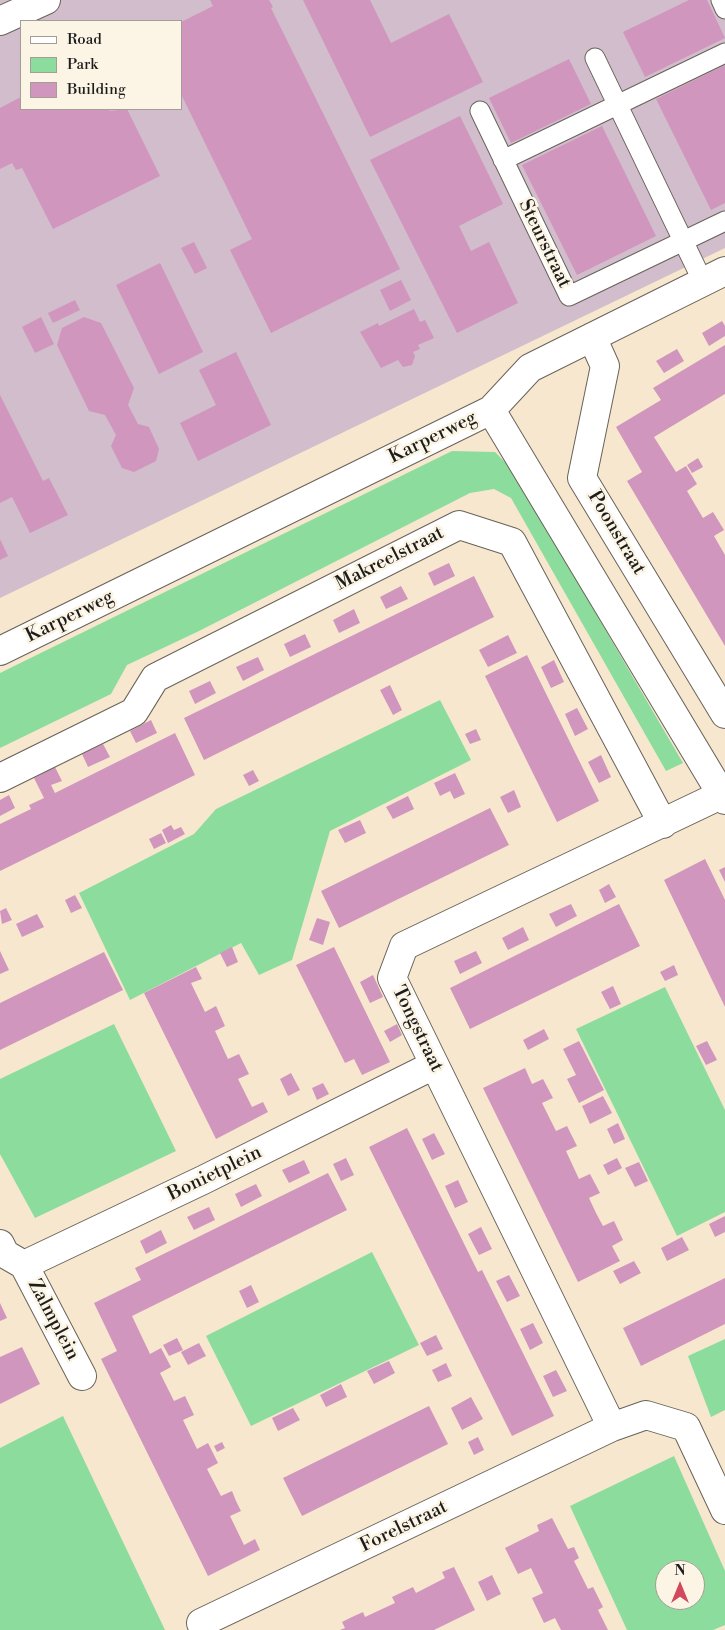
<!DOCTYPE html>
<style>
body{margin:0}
#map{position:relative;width:725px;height:1630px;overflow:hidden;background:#f7e7ce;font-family:"Libre Bodoni",serif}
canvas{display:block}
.legend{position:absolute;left:20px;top:20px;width:162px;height:90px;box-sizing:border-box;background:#fcf5e5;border:1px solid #a29e95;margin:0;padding:6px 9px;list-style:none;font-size:15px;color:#1c1c1c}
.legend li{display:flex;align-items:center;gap:10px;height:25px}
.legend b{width:25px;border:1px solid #a29e95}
.north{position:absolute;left:655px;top:1560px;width:50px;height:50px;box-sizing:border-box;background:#fcf5e5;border:1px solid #a29e95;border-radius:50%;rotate:0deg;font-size:14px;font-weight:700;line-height:20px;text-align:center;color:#1c1c1c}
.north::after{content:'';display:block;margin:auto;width:18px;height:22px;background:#d1495b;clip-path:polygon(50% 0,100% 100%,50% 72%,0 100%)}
</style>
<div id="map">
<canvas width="725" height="1630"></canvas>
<ul class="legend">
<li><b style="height:6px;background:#fff"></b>Road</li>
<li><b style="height:14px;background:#8cdd9d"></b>Park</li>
<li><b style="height:14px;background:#d196bd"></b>Building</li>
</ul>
<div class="north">N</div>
</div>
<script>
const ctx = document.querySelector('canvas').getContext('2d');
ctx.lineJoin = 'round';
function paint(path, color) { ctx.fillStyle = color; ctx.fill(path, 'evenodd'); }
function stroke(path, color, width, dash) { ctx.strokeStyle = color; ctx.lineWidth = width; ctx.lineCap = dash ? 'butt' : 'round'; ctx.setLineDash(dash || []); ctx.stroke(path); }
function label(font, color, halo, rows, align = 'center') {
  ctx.font = font + ' "Libre Bodoni",serif'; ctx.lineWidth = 5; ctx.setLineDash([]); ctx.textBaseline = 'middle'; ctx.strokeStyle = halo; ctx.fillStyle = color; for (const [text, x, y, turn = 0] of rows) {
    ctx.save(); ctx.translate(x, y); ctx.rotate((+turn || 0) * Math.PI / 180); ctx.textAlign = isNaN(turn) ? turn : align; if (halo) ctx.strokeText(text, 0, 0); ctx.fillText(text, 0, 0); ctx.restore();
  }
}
paint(new Path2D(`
 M0,0H725V248L0,598ZM21,21H181V109H21Z`), '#d1bdcb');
paint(new Path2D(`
 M452,451L495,452L511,468L683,763L666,771L511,498L494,489L470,493L197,632L127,665L111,694L0,748V673Z
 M440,700L471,760L330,831L292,960L259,975L241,943L130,1000L79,893L194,834L216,809Z
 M665,987L725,1110V1212L677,1236L576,1029Z
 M114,1024L176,1151L35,1218L0,1154V1079Z
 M372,1252L419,1345L251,1426L206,1336Z
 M725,1339V1410L711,1417L688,1356Z
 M63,1416L165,1630H0V1448Z
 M674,1456L725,1571V1625L713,1630H627L570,1506ZM665,1570H695V1600H665Z`), '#8cdd9d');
paint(new Path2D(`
 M210,0H269L273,7L271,8L400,269L271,333L230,250L252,239L181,94V22L213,6Z
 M303,0H370L391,43L449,14L483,82L370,137Z
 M689,0H707L725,38L645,77L623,32Z
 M569,59L591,104L511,143L489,98Z
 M725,65V203L711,210L656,99Z
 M21,97V109H109L110,111L127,109L160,176L53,229L22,168L16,170L12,163L0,169V108Z
 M460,116L503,204L459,226L471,251L489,242L518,303L457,333L370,160Z
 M602,126L656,236L577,275L522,165Z
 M194,242L207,268L195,274L181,248Z
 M160,263L203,352L159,374L116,285Z
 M401,280L411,300L390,311L380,290Z
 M75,300L80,310L53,323L48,313Z
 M414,309L420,322L425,320L434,338L418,345L420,349L413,352L415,356L412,365L403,367L398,360L381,368L360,332L378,323L379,326Z
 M41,317L54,344L35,353L22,327Z
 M84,317L101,323L134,388L128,405L138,424L149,427L159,449L156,461L134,472L122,468L111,446L116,435L105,415L89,411L57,345L62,328Z
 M722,321L725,326V336L709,346L702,333Z
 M725,345V394L654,437L676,472L686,466L697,484L687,491L703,518L713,512L724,530L714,536L725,555V646L627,481L642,472L616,427L661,400L653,388Z
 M677,349L684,361L664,373L656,361Z
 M236,352L271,425L198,461L180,423L216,405L199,370Z
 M0,395L43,481L49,478L68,515L30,533L12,497L0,503Z
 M698,458L703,467L692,473L687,465Z
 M0,539L8,556L0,560Z
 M449,563L455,576L434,586L428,573Z
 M474,576L494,617L204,760L184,718Z
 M401,586L408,599L386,609L380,597Z
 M354,609L360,623L339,633L333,620Z
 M305,634L311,647L290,657L284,644Z
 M508,635L517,653L488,667L479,650Z
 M527,655L599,801L557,822L485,676Z
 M258,657L264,670L243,681L236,667Z
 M554,660L564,682L551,688L541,667Z
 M210,681L216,693L195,704L189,691Z
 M390,685L402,710L393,715L380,690Z
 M577,708L588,729L575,736L565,714Z
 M151,720L157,733L136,743L130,731Z
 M476,729L481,740L470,744L465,734Z
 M175,733L195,775L0,871V824L31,809L29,805L44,798L34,778L55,767L62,781L51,785L55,793Z
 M103,744L110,757L88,767L82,754Z
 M601,755L611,777L599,783L588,762Z
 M253,770L259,781L249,786L243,775Z
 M455,773L465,794L454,799L450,791L440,796L434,783Z
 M514,790L521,807L508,813L500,797Z
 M9,795L15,808L0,816V800Z
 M408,796L414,809L393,819L386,807Z
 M490,808L509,845L339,928L321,891Z
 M360,820L366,833L345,843L338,830Z
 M171,825L174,830L181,827L185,834L168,843L162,830Z
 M161,833L166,843L154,849L149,839Z
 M705,859L725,900V1007L664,880Z
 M725,867V882L719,870Z
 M609,884L616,897L605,903L599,890Z
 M75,895L82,908L71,913L65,900Z
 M571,904L577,916L556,927L549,914Z
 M619,904L640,946L470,1029L450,988Z
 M6,908L12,920L2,924L0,911Z
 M37,914L44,927L22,937L16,924Z
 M317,918L330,922L323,945L309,940Z
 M523,927L529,940L508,950L502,938Z
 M232,947L238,962L227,967L220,953Z
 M334,947L390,1062L362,1075L354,1059L345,1063L296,965Z
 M0,951L9,970L0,974Z
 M476,951L482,963L460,974L454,961Z
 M104,952L123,990L0,1050V1003Z
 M674,965L678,975L665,981L660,972Z
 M196,967L202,979L191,983L205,1012L216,1006L225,1026L215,1031L228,1059L239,1054L249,1074L238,1079L252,1107L263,1102L268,1112L216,1139L144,993Z
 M373,975L383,997L370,1003L360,982Z
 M613,986L621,1004L610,1009L601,992Z
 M397,1024L402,1035L390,1042L384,1031Z
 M544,1029L549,1039L528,1050L523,1040Z
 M579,1041L604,1090L579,1103L567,1079L576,1075L563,1049Z
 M707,1041L717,1060L706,1065L696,1046Z
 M525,1068L532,1084L543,1079L553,1098L542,1103L556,1131L567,1126L577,1146L566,1151L579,1179L590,1174L600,1193L589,1198L596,1213L603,1226L614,1221L623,1240L612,1246L620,1261L578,1282L483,1088Z
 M291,1073L300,1090L288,1096L280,1079Z
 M323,1083L329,1094L317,1100L312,1088Z
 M603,1096L612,1113L590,1124L582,1106Z
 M618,1123L625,1139L614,1144L607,1129Z
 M407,1128L478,1272L482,1270L554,1416L512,1436L369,1147Z
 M434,1133L445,1154L432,1160L422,1139Z
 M346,1158L354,1175L341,1181L333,1164Z
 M617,1158L622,1168L608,1175L603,1165Z
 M304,1160L310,1173L289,1183L282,1170Z
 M639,1162L648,1181L635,1187L625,1168Z
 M328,1173L347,1210L132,1316L150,1354L161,1348L171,1367L160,1373L174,1401L185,1396L194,1415L183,1420L197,1449L208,1443L218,1463L207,1469L221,1496L232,1491L236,1501L241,1511L230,1516L244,1545L255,1539L260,1550L208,1576L101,1359L117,1351L94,1303L141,1280L135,1268Z
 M458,1180L468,1202L455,1208L445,1186Z
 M256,1184L262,1196L241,1207L235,1194Z
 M209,1207L215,1220L194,1230L187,1217Z
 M725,1216V1232L715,1237L709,1224Z
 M481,1227L492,1249L479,1255L468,1234Z
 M161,1230L167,1243L146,1254L140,1241Z
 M682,1237L689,1250L667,1261L661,1248Z
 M634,1261L641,1273L620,1284L613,1271Z
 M509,1275L520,1296L507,1302L496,1281Z
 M725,1278V1324L641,1366L623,1328Z
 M251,1285L259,1302L247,1308L239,1291Z
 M0,1303L7,1318L0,1321Z
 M533,1323L543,1343L530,1350L520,1329Z
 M436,1335L443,1349L427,1356L420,1343Z
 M177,1338L183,1350L169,1356L163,1345Z
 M199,1343L206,1356L188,1365L181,1352Z
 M22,1347L40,1384L0,1404V1357Z
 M389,1361L395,1373L374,1384L367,1371Z
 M446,1363L452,1376L438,1382L432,1370Z
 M556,1370L567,1391L553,1397L543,1376Z
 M341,1384L347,1397L326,1407L320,1395Z
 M471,1397L483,1419L462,1430L451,1408Z
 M429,1406L448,1444L302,1516L283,1478Z
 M293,1408L300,1420L278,1431L272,1418Z
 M478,1437L484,1450L474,1455L468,1442Z
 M222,1442L225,1448L217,1452L214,1446Z
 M552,1518L568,1549L574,1547L579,1558L574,1561L588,1589L593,1587L603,1607L598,1610L608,1630H561L555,1618L544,1623L532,1598L543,1593L531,1568L518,1574L505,1548L539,1531L537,1525Z
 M454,1567L475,1610L434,1630H340L345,1628L342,1622L352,1617L363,1612L365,1617L395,1603L392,1597L413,1587L416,1593L445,1578L442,1572Z
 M492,1575L501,1594L487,1601L478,1582Z`), '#d196bd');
const lane = new Path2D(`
 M721,0L725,9
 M595,58L703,282
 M480,111L569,296L725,221
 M503,160L725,53`);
const street = new Path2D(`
 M0,21L46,0
 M592,337L605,366L582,478L725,714
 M491,410L725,800
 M0,651L491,410L530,368L725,271
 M0,778L134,712L155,678L459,525L512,542L663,824
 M0,1244L5,1254L24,1265L203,1180L434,1065
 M24,1265L82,1376
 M612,1427L392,978L404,946L725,793
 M204,1630L201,1623L612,1427L646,1415L686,1427L725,1510`);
stroke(lane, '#69635a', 21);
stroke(street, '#69635a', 30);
stroke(lane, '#fff', 19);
stroke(street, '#fff', 28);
label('19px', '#1c1c1c', '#fcf5e5', [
 ["Steurstraat",544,244,64],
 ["Karperweg",433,438,-26],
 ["Poonstraat",616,533,59],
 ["Makreelstraat",390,559,-27],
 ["Karperweg",70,617,-26],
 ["Tongstraat",417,1029,64],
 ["Bonietplein",215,1174,-26],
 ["Zalmplein",53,1320,62],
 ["Forelstraat",404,1527,-26]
]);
</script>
